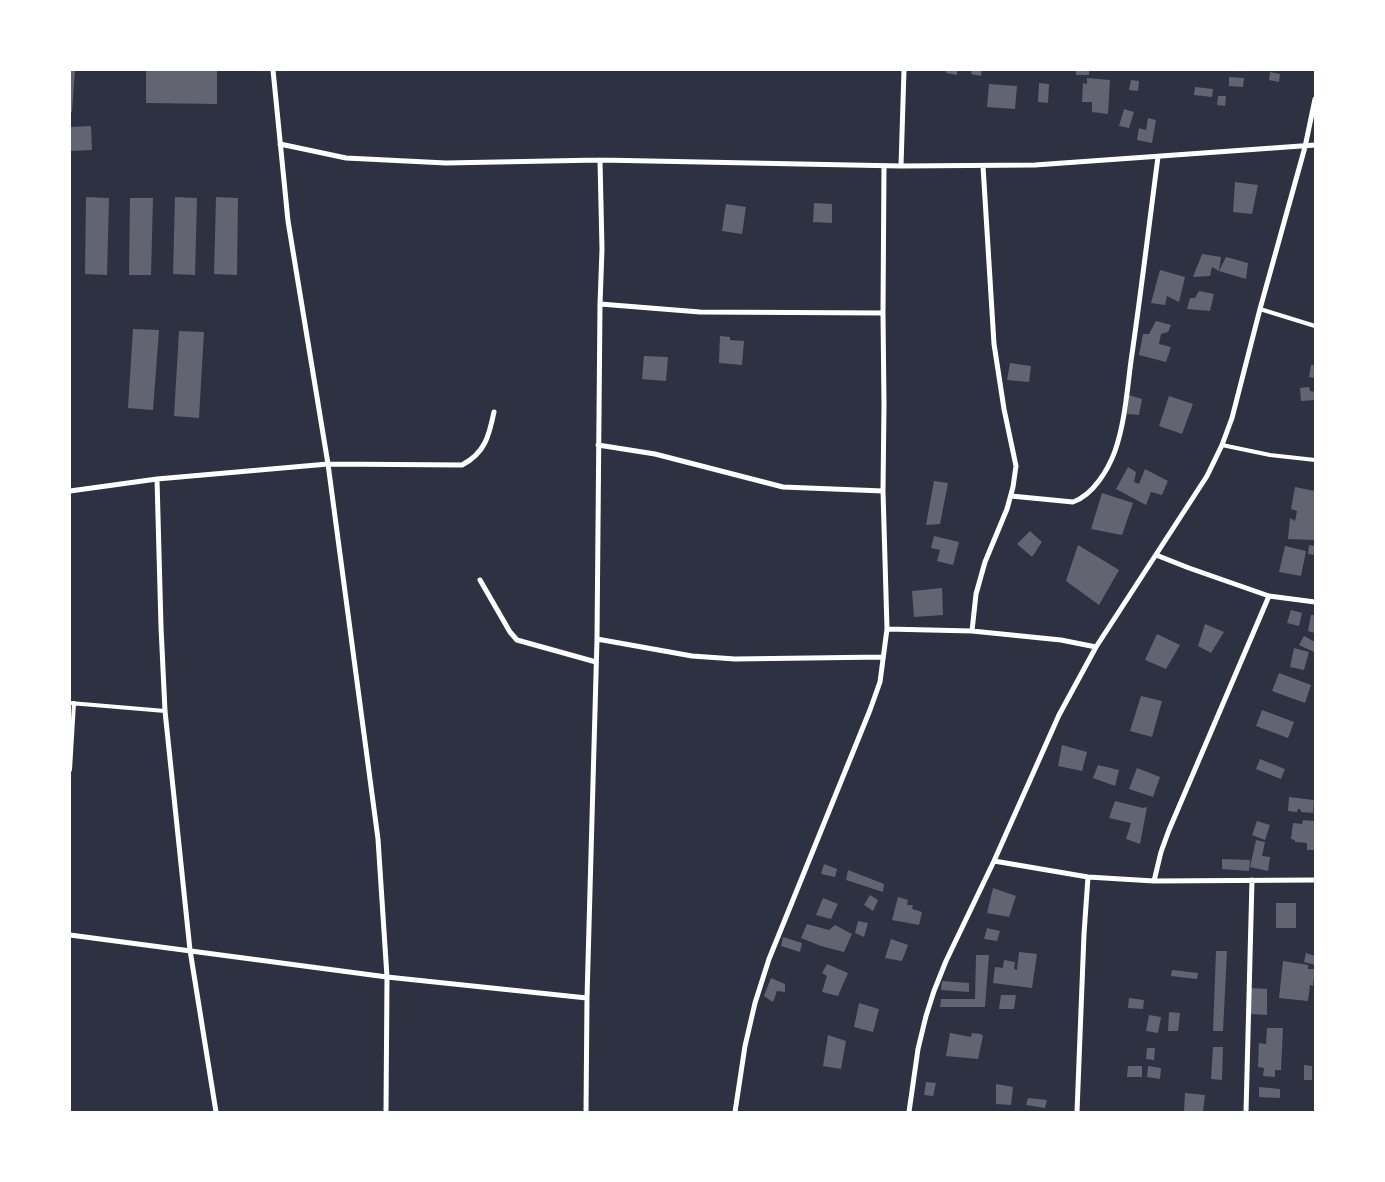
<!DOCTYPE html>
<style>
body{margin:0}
#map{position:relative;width:1385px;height:1182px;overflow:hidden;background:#2d3142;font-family:"Fira Sans",sans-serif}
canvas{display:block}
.frame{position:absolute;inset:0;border:71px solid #fff;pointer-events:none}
</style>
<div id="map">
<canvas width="1385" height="1182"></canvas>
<div class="frame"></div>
</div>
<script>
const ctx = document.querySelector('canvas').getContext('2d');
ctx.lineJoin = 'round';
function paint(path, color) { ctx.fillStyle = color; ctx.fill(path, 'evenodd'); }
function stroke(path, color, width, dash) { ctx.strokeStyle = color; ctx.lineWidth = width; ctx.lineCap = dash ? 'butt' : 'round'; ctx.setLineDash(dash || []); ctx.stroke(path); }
paint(new Path2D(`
 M70,70H75L72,112H70Z
 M146,70H217V104L146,103Z
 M946,70H957V75L946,73Z
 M972,70H982L981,76L971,74Z
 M1076,70H1089V75H1076Z
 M1270,72L1280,74L1279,82L1269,80Z
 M1229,77L1244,78L1243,87L1229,86Z
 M1087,78L1110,80L1108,114L1092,112V102H1082L1083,83L1087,84Z
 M1131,80L1139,81L1138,91L1129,90Z
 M1039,83L1049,84L1048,103L1038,102Z
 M989,84L1017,86L1015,109L987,107Z
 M1195,87L1213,89L1212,97L1194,95Z
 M1218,96H1226L1225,106L1217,105Z
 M1124,109L1134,112L1129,128L1119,126Z
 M1148,118L1156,120L1152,143L1137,140L1139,128L1146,130Z
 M91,126L92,150L70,151V127Z
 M1235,182L1258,185L1252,214L1233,212Z
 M86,197L109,198L107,275L85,274Z
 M175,197L197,198L195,275L173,274Z
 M216,197L238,198L237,275L214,274Z
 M130,198H153L151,275H129Z
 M814,203L832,204V223L813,222Z
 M726,204L746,207L742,234L722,231Z
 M1202,254L1221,257L1219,271L1212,267L1210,276L1193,277Z
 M1226,257L1248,263L1246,279L1219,271Z
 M1160,270L1185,277L1179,302L1167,296L1165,305L1151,303Z
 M1199,291L1214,294L1210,311L1187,309L1190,298H1195Z
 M1156,321L1171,325L1168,332L1161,334L1159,344L1171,347L1166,362L1139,355L1143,334H1149Z
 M133,329L159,330L153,410L128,408Z
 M179,331L204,332L199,418L174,416Z
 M720,336L730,337V340L744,341L742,365L719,363Z
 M644,356L668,357L666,381L642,379Z
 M1010,363L1031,366L1029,382L1007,380Z
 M1311,365H1315V378L1309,377Z
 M1309,387L1310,391L1315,392V400L1301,401L1300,388Z
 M1129,395L1142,399L1139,415L1127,414Z
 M1169,396L1193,404L1182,434L1159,426Z
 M1128,467L1136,472L1134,482L1139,484L1145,469L1168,481L1162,495L1151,492L1146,505L1116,489Z
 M934,481L948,483L940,524L926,525Z
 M1295,487L1315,491V540L1288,539L1290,518L1295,521L1297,511L1291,509Z
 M1102,493L1133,503L1122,535L1091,529Z
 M1030,531L1042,542L1032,557L1017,544Z
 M934,536L959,542L953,565L937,561L940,550L931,548Z
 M1078,545L1119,570L1099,605L1066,581Z
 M1309,545L1315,546V555L1308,554Z
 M1285,546L1306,551L1301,576L1279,572Z
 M942,588L943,615L914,617L912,591Z
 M1291,610L1302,613L1299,626L1287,623Z
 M1311,615H1315V633L1308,631Z
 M1205,624L1224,632L1211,653L1198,646Z
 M1157,634L1180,645L1166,669L1145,660Z
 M1304,636L1315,642L1314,652L1299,645Z
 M1294,648L1309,652L1304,670L1290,667Z
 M1279,673L1311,685L1305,703L1272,691Z
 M1141,696L1162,701L1152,737L1130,731Z
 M1262,710L1294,722L1288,738L1256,726Z
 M1062,745L1087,752L1082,771L1058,766Z
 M1260,759L1285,769L1281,779L1256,769Z
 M1098,765L1119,770L1115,786L1093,778Z
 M1137,768L1160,777L1153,797L1129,789Z
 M1289,797L1314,800L1313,813L1301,812V810L1298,809L1297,812L1288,811Z
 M1115,801L1143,808L1147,807L1140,844L1126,839L1131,823L1109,818Z
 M1303,820L1315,821V850H1307V843L1295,842V840L1291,839L1293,823L1302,824Z
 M1257,821L1270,825L1265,840L1252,835Z
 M1256,840L1265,842L1262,856L1270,857L1268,871L1250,867Z
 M1222,859L1250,860L1249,871L1222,869Z
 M824,864L837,869L835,877L821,874Z
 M848,870L884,884L883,892L846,880Z
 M993,888L1016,896L1009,917L987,913Z
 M870,895L878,900L873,911L864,905Z
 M898,897L908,900L907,905H913L912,909L922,912L919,925L892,920Z
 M823,898L838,904L831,919L816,915Z
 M1276,903H1296V928H1276Z
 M858,921L868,923L864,937L855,933Z
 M807,924L829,930L835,925L852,934L844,952L821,946L801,938Z
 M987,928L1000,931L997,941L984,939Z
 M783,937L802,943L800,952L781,946Z
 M891,939L908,945L902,961L885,958Z
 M1216,951H1227L1223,1031H1213Z
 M1019,952L1037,954L1032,988L993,983L995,967L1003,968L1004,960L1015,962L1014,969L1017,970Z
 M1306,953L1315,956V965L1304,962Z
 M976,955H989L985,1007H940L941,999H975Z
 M1283,961L1308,965V969H1315L1313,986L1310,985L1308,1001L1279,998Z
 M827,964L848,973L838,996L822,992L827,976L822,973Z
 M1172,970L1198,973L1197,979L1171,976Z
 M771,978L785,984V992L777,991L773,1002L764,996Z
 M942,981L969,983V992L941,990Z
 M1251,988L1267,989V1015L1250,1014Z
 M1001,995H1016L1014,1009H999Z
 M1129,998L1144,1000L1143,1009L1128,1008Z
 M859,1003L879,1009L873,1032L854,1027Z
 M1169,1012L1180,1013L1178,1031H1168Z
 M1149,1015L1161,1017L1158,1033L1146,1031Z
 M1267,1028H1283L1281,1070H1275V1077L1263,1076L1264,1068L1258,1067L1259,1043L1266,1044Z
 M950,1033L971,1037L972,1033L981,1034L983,1036L978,1059L946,1056Z
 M828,1035L846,1041L841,1069L823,1066Z
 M1213,1047H1223L1222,1080L1211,1079Z
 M1147,1048H1155L1154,1060L1146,1059Z
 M1304,1065L1312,1066V1080H1304Z
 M1128,1066H1142V1077H1127Z
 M1148,1066L1161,1068L1160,1079L1147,1077Z
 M926,1082L936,1083L933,1096L924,1095Z
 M996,1084L1013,1087L1011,1105L996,1104Z
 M1259,1087L1280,1089V1098L1259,1097Z
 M1185,1093L1205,1095L1203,1112H1184Z
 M1028,1098L1047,1100L1045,1108L1026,1105Z`), '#626471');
stroke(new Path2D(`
 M1260,309L1315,326
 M1222,445L1270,455L1315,460
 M70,703L165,711
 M70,770L74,703`), '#fff', 4);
stroke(new Path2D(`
 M273,70L288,221L328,464L378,839L387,977L386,1112
 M280,144L346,158L446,163L600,160L901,166L1035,165L1315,145
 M901,166L904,70
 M600,304L700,312L883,313
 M598,445L655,454L783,487L883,491
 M157,479L161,627L165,711L190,950L216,1112
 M70,491L157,479L328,464L462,465C485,453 489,436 494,412
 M1011,496L1073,502C1093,495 1108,470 1115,451C1125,422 1127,391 1131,361C1141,293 1149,225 1158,157
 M1156,555L1189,568L1269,596L1315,602
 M480,580L510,632L517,640L596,662
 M887,629L972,631L1061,640L1096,647
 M972,631L976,594L985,562L1007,509L1013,487L1016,466L1004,409L994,344L983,166
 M597,639L692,656L735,659L883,657
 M994,861L1088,877L1154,881L1315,880
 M1154,881L1161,852L1169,830L1269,596
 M70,935L387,977L587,998
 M586,1112L587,998L597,639L600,304L602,249L600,160
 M735,1112L745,1046L755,1003L769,959L870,710L880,682L887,629L883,491L884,405L883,313L884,166
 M909,1112L918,1049L926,1016L934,991L946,961L994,861L1059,715L1096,647L1207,476L1222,445L1232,418L1260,309L1305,147L1315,99
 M1077,1112L1084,934L1088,877
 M1246,1112L1252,880`), '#fff', 5);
</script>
